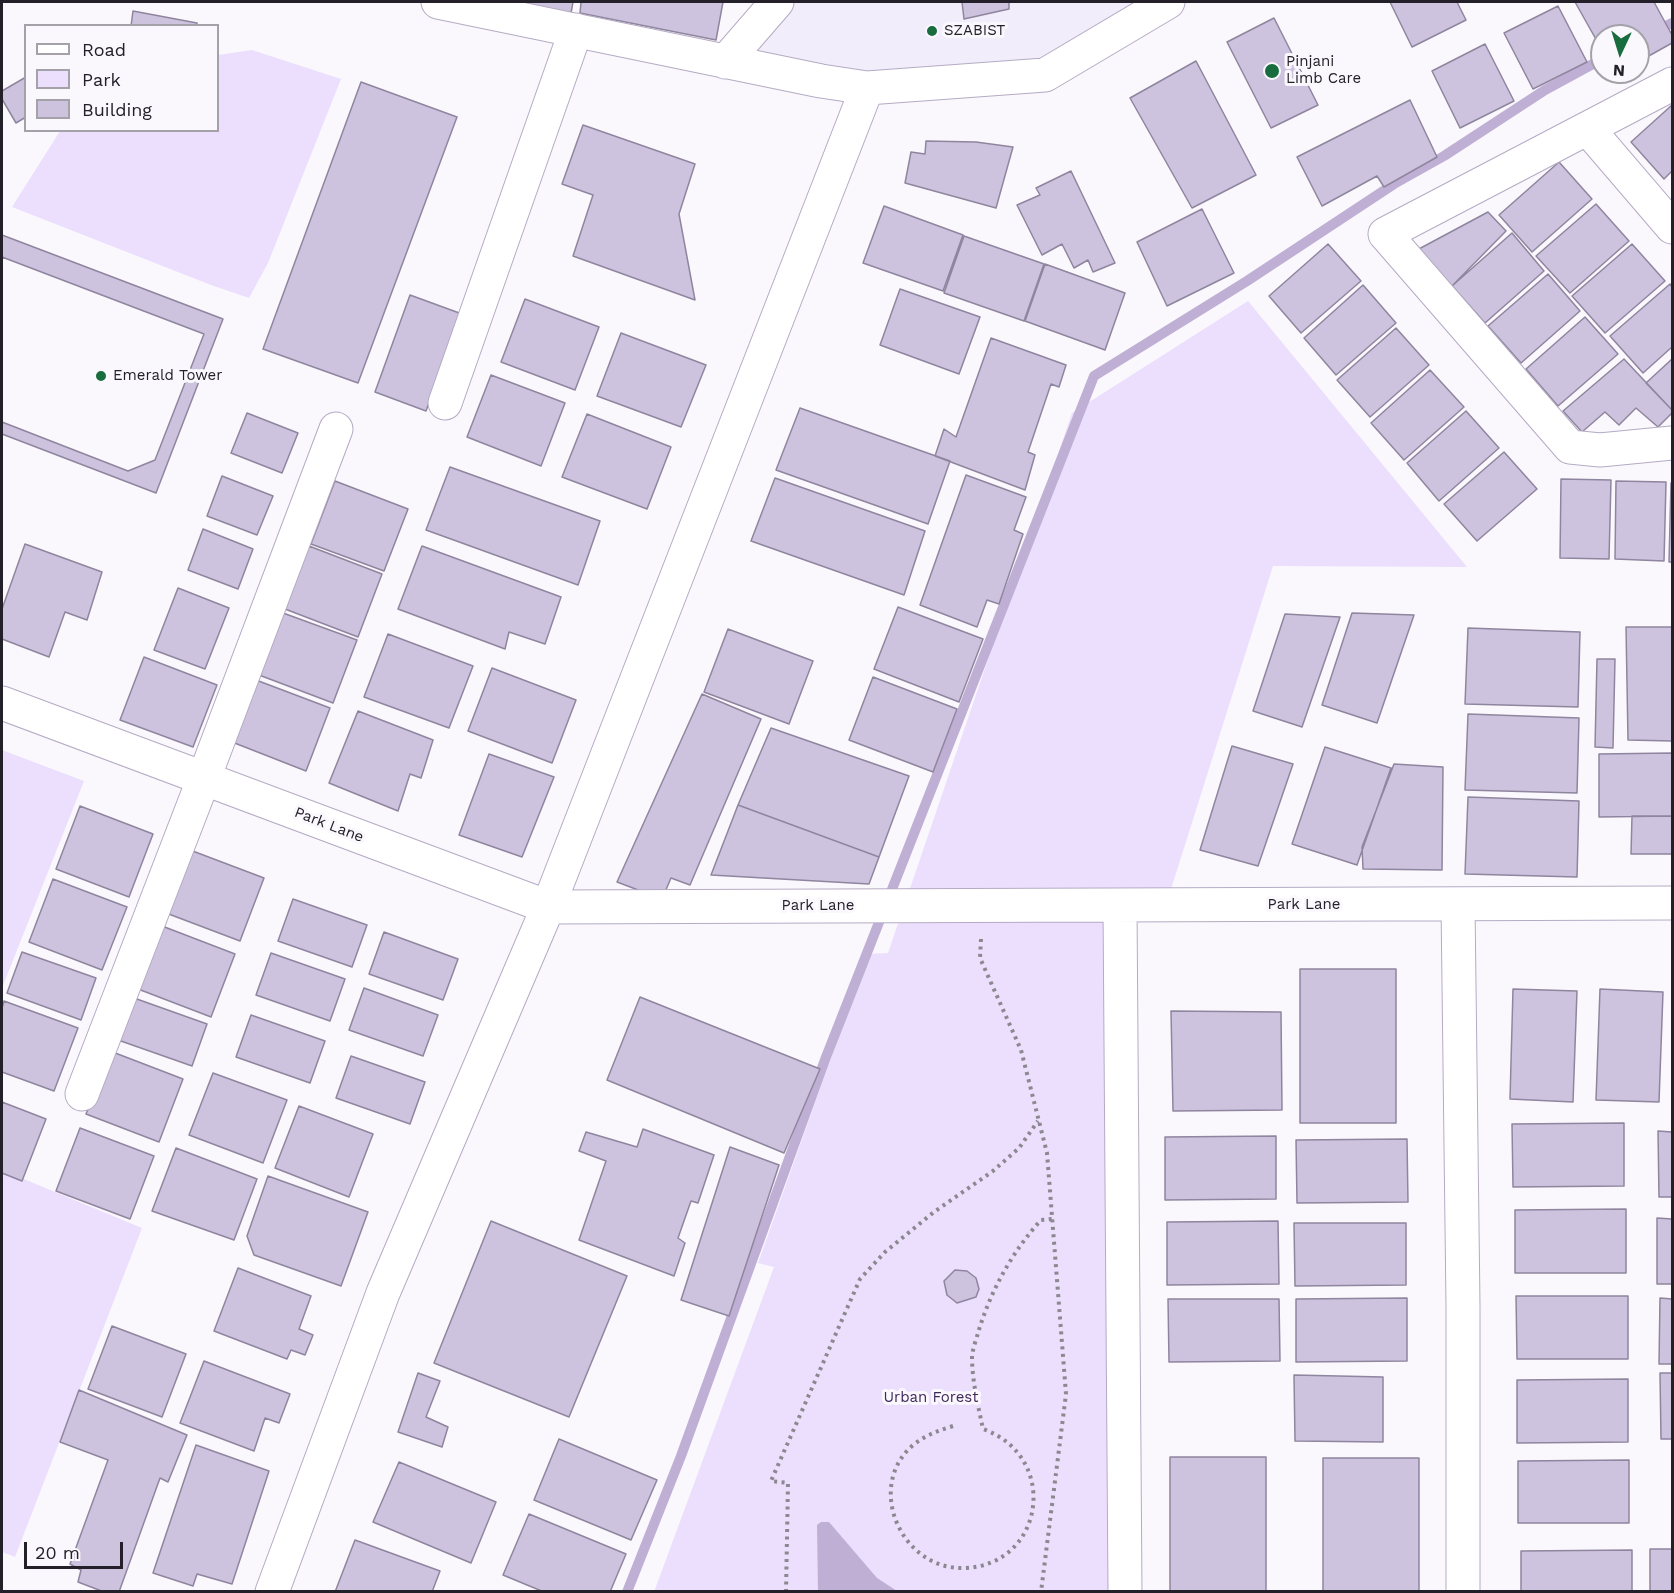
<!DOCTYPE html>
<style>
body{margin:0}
#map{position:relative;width:1674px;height:1593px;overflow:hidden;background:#faf8fd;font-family:"Work Sans",sans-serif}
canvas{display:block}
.frame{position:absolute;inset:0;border:3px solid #242029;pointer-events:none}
.legend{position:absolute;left:24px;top:24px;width:195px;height:108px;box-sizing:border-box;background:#faf8fd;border:2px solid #a4a2a8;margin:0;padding:8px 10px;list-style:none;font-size:18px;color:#242029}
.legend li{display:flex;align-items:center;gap:12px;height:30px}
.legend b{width:30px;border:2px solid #a4a2a8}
.north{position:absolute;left:1590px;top:24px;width:60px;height:60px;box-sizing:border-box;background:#faf8fd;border:2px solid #a4a2a8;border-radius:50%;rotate:184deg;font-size:16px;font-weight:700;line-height:24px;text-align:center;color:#242029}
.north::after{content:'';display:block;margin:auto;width:21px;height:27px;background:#186c3e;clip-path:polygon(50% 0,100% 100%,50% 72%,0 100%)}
.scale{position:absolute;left:24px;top:1542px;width:99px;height:27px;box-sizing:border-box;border:3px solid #242029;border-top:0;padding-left:8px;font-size:18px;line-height:21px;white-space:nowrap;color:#242029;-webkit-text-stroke:4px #faf8fd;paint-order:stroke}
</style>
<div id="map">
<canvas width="1674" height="1593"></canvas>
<div class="frame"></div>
<ul class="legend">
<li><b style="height:8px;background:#fff"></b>Road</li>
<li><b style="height:16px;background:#ebdffd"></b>Park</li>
<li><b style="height:16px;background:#cec3de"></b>Building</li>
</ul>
<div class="north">N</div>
<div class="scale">20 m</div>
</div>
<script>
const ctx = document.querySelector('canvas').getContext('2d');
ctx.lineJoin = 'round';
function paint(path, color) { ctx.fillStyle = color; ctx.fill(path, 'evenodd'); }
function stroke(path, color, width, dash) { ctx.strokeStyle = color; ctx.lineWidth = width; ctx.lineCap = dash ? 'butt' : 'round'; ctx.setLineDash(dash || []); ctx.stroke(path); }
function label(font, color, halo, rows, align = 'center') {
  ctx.font = font + ' "Work Sans",sans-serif'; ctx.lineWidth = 6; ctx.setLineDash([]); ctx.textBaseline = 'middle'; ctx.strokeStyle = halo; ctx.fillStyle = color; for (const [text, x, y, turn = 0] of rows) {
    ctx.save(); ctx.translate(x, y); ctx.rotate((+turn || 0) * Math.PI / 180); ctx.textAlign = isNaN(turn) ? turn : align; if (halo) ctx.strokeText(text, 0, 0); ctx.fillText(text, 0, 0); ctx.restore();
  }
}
paint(new Path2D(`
 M770,2H1168L1045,75L867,88L719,60Z`), '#f2edfb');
paint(new Path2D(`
 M252,50L341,79L268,263L249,298L211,285L12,207L60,131L218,130V55Z
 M1248,301L1467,567L1273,566L1166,905H1121L1125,1591L654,1592L774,1267L758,1263L868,954L888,953L1072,413Z
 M2,750L84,781L2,988Z
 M2,1170L142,1228L15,1557L2,1552Z`), '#ebdffd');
paint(new Path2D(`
 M821,1522H829L877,1578L897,1591H818L817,1525Z`), '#bfafd5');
stroke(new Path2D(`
 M1638,40L1672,23
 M627,1592L681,1456L826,1057L1094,376L1247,281L1394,184L1444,156L1545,90L1602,59`), '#bfafd5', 10);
const building = new Path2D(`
 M506,2H573L571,13Z
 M581,2H723L716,40L580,13Z
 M962,2H1009V9L964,19Z
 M1390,2H1457L1466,20L1412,47Z
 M1575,2H1654L1672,35V43L1638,62V36H1602V50Z
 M1558,6L1587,62L1533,89L1504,33Z
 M133,11L197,23V26H131Z
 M1274,18L1318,105L1271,128L1227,42Z
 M1485,44L1514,101L1460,128L1432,71Z
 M1196,61L1256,175L1192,208L1130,98Z
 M26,77V117L16,123L2,99V91Z
 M361,82L457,117L358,383L263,349Z
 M1410,100L1437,157L1384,187L1377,176L1322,206L1297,157Z
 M1672,105V171L1664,179L1631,142Z
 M583,125L695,164L679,214L695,300L573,256L593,195L562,184Z
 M926,141L976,142L1013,147L996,208L905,183L911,152L925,154Z
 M1559,162L1592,199L1532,252L1499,215Z
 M1071,171L1115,263L1093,272L1088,260L1074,268L1062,244L1042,255L1017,205L1040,195L1036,188Z
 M1596,204L1629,241L1570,293L1536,256Z
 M884,206L963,235L943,291L863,263Z
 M1202,209L1234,273L1167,306L1137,242Z
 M1488,212L1506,231L1452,286L1417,250Z
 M1512,233L1544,271L1485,323L1452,286Z
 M2,235L223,319L156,493L2,434Z
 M964,236L1044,264L1024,321L944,293Z
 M1328,244L1361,281L1301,333L1269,296Z
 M1632,244L1665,281L1605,333L1572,296Z
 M2,257L204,334L155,460L128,471L2,422Z
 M1045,264L1125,293L1105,350L1025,321Z
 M1548,274L1580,311L1521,363L1488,326Z
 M1670,284L1672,287V347L1643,373L1610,336Z
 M1363,285L1396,323L1336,375L1304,338Z
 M900,289L980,317L959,374L880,345Z
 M410,295L462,314L426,411L375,392Z
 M525,299L599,327L575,390L501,362Z
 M1585,317L1618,354L1558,406L1526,369Z
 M1396,328L1429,365L1370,417L1337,380Z
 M621,333L706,365L681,427L597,396Z
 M991,338L1066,365L1059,387L1051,384L1028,452L1035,455L1025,490L935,456L944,429L956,437Z
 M1624,359L1672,410V413L1658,427L1636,408L1619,425L1605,412L1582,432L1563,411Z
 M1672,359V410L1646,383Z
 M1430,370L1464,407L1404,460L1371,423Z
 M491,375L565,403L541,466L467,437Z
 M800,408L950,461L928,524L776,470Z
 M1466,411L1499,448L1439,501L1407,463Z
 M247,413L298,433L282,473L231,453Z
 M587,414L671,447L647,509L562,477Z
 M1504,452L1537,489L1477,541L1444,504Z
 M450,467L600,521L578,585L426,530Z
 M966,475L1026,497L1014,530L1023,534L999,604L987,600L977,627L920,605Z
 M222,476L273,496L257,535L207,516Z
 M775,478L925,531L904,595L751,541Z
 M1561,479L1611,480L1609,559L1560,558Z
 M335,481L408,509L384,571L311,544Z
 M1616,481L1666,482L1664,561L1615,559Z
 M1671,483H1672V562H1669Z
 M203,529L253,549L238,589L188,570Z
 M25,544L102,572L87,620L65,612L49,657L2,639V609Z
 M309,546L382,574L358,637L285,609Z
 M422,546L561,597L545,644L509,632L505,649L398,609Z
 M178,588L229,608L205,669L154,650Z
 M898,607L983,639L959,702L874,669Z
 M283,613L357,640L333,703L259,675Z
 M1352,613L1414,615L1377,723L1322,705Z
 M1285,614L1340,617L1302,727L1253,711Z
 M1626,627H1672V741L1628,740Z
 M1468,628L1580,632L1578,707L1465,704Z
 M728,629L813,661L789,724L704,692Z
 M388,634L473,666L449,728L364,697Z
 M144,657L217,685L193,747L120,720Z
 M1597,659H1615L1613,748L1595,747Z
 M492,668L576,700L552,763L468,731Z
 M873,677L957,709L933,772L849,740Z
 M256,680L330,708L306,771L232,742Z
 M702,694L761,719L690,885L671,878L662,899L617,882Z
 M358,711L433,740L421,778L410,774L398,811L329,783Z
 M1468,714L1579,718L1577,793L1465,790Z
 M771,728L909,776L879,857L738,805Z
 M1232,746L1293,764L1258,866L1200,850Z
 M1325,747L1391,768L1357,865L1292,844Z
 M1672,753V816L1599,817V754Z
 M489,754L554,777L522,857L459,835Z
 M1394,764L1443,767L1442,870L1363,869L1362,847Z
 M1468,797L1579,801L1577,877L1465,874Z
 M738,805L879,857L869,884L711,875Z
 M80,806L153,834L129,897L56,869Z
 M1632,816H1672V854H1631Z
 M190,850L264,878L240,941L166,913Z
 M53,879L127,907L102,970L29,942Z
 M293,899L367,925L352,967L278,941Z
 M162,926L235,954L211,1017L138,989Z
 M384,932L458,959L443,1000L369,974Z
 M22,952L96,978L81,1020L7,993Z
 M271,953L345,979L330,1021L256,995Z
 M1300,969H1396V1123H1300Z
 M364,988L438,1015L423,1056L349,1030Z
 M1513,989L1577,991L1573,1102L1510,1099Z
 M1600,989L1663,992L1659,1102L1596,1100Z
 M640,997L820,1069L784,1153L607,1080Z
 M134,998L207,1024L192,1066L118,1040Z
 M4,1001L78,1028L54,1091L2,1072V1008Z
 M1171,1011L1281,1012L1282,1110L1173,1111Z
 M251,1015L325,1041L310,1083L236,1057Z
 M110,1051L183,1079L159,1142L86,1114Z
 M351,1056L425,1082L410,1124L336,1098Z
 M213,1073L287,1100L263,1163L189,1135Z
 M2,1102L46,1119L22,1181L2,1173Z
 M299,1106L373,1134L349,1197L275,1168Z
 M1624,1123V1186L1513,1187L1512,1124Z
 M80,1128L154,1156L130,1219L56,1191Z
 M643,1129L714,1155L698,1203L691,1201L678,1238L685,1243L674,1276L579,1240L606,1161L579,1151L586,1132L637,1147Z
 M1658,1131L1672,1132V1197H1659Z
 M1276,1136V1199L1165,1200V1137Z
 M1407,1139L1408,1202L1297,1203L1296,1140Z
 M730,1147L779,1165L729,1316L681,1300Z
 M176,1148L257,1179L234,1240L152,1211Z
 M268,1176L368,1212L341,1286L254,1255L247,1236Z
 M1626,1209V1273H1515V1210Z
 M1657,1218L1672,1219V1284H1657Z
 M491,1221L627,1276L569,1417L434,1363Z
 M1278,1221L1279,1284L1167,1285V1222Z
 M1294,1223H1406V1285L1295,1286Z
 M238,1268L311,1296L299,1329L313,1335L305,1355L291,1350L287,1359L214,1331Z
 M955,1270L967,1271L976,1278L979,1289L976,1297L957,1303L947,1295L944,1281Z
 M1516,1296H1628V1359H1517Z
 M1407,1298V1361L1296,1362V1299Z
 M1660,1298L1672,1299V1364H1659Z
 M1168,1299H1279L1280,1361L1169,1362Z
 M112,1326L186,1354L162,1417L88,1389Z
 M204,1361L290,1394L279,1423L265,1418L254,1451L180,1423Z
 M418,1373L440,1381L426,1417L448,1427L442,1447L398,1432Z
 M1660,1373H1672V1439H1661Z
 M1294,1375L1383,1377V1442L1295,1441Z
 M1628,1379V1442L1517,1443V1380Z
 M79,1390L187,1435L168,1482L160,1478L119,1592H104L78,1582L81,1570L70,1564L108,1460L60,1442Z
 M559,1439L657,1480L631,1540L534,1500Z
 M196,1445L269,1471L232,1584L197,1574L193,1586L153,1573Z
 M1170,1457H1266V1592H1170Z
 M1323,1458H1419V1592H1323Z
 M1629,1460V1523H1518V1461Z
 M399,1462L496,1502L471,1563L373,1522Z
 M529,1514L626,1554L610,1592H544L503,1575Z
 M355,1540L440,1571L432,1592H335Z
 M1650,1549H1672V1592H1650Z
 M1632,1550V1592H1521V1551Z`);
paint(building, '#cec3de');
stroke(building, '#8f859e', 1.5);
const minor = new Path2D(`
 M438,2L821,81L867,88L1045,75L1168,2
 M725,62L777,2
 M1672,84L1385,234L1570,447L1600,450L1672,443
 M1588,129L1672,227
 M445,403L576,30
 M2,703L548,907L1672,903
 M1458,904L1463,1306V1592
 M1120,905L1125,1592
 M82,1094L204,778L336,429
 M272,1592L383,1293L548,907L867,88`);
stroke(minor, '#b5abc4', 35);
stroke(new Path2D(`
 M981,939L980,958L1021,1050L1047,1153L1066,1394L1041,1592
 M953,1426C938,1431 925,1435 912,1446C865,1488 902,1570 964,1568C1044,1566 1061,1457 983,1429C978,1405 972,1381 972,1356C973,1348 976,1340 978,1333C990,1292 1012,1252 1041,1220L1052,1219
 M786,1592L788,1483L771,1481L860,1279L885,1252L934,1212L993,1171L1019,1148L1038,1121`), '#8b888f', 4, [3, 4.5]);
stroke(minor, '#fff', 33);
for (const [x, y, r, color] of [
 [932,31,6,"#186c3e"],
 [1272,71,8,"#186c3e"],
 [101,376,6,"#186c3e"]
]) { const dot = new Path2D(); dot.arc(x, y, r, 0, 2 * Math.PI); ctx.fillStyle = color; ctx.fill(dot); stroke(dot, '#faf8fd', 2); }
label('15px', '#242029', '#faf8fd', [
 ["SZABIST",944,31],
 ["Pinjani",1286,62],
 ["Limb Care",1286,79],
 ["Emerald Tower",113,376]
], 'left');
label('15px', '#242029', '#faf8fd', [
 ["Park Lane",329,825,21],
 ["Park Lane",1304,905],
 ["Park Lane",818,906]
]);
label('15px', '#40295a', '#faf8fd', [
 ["Urban Forest",931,1398]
]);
</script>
